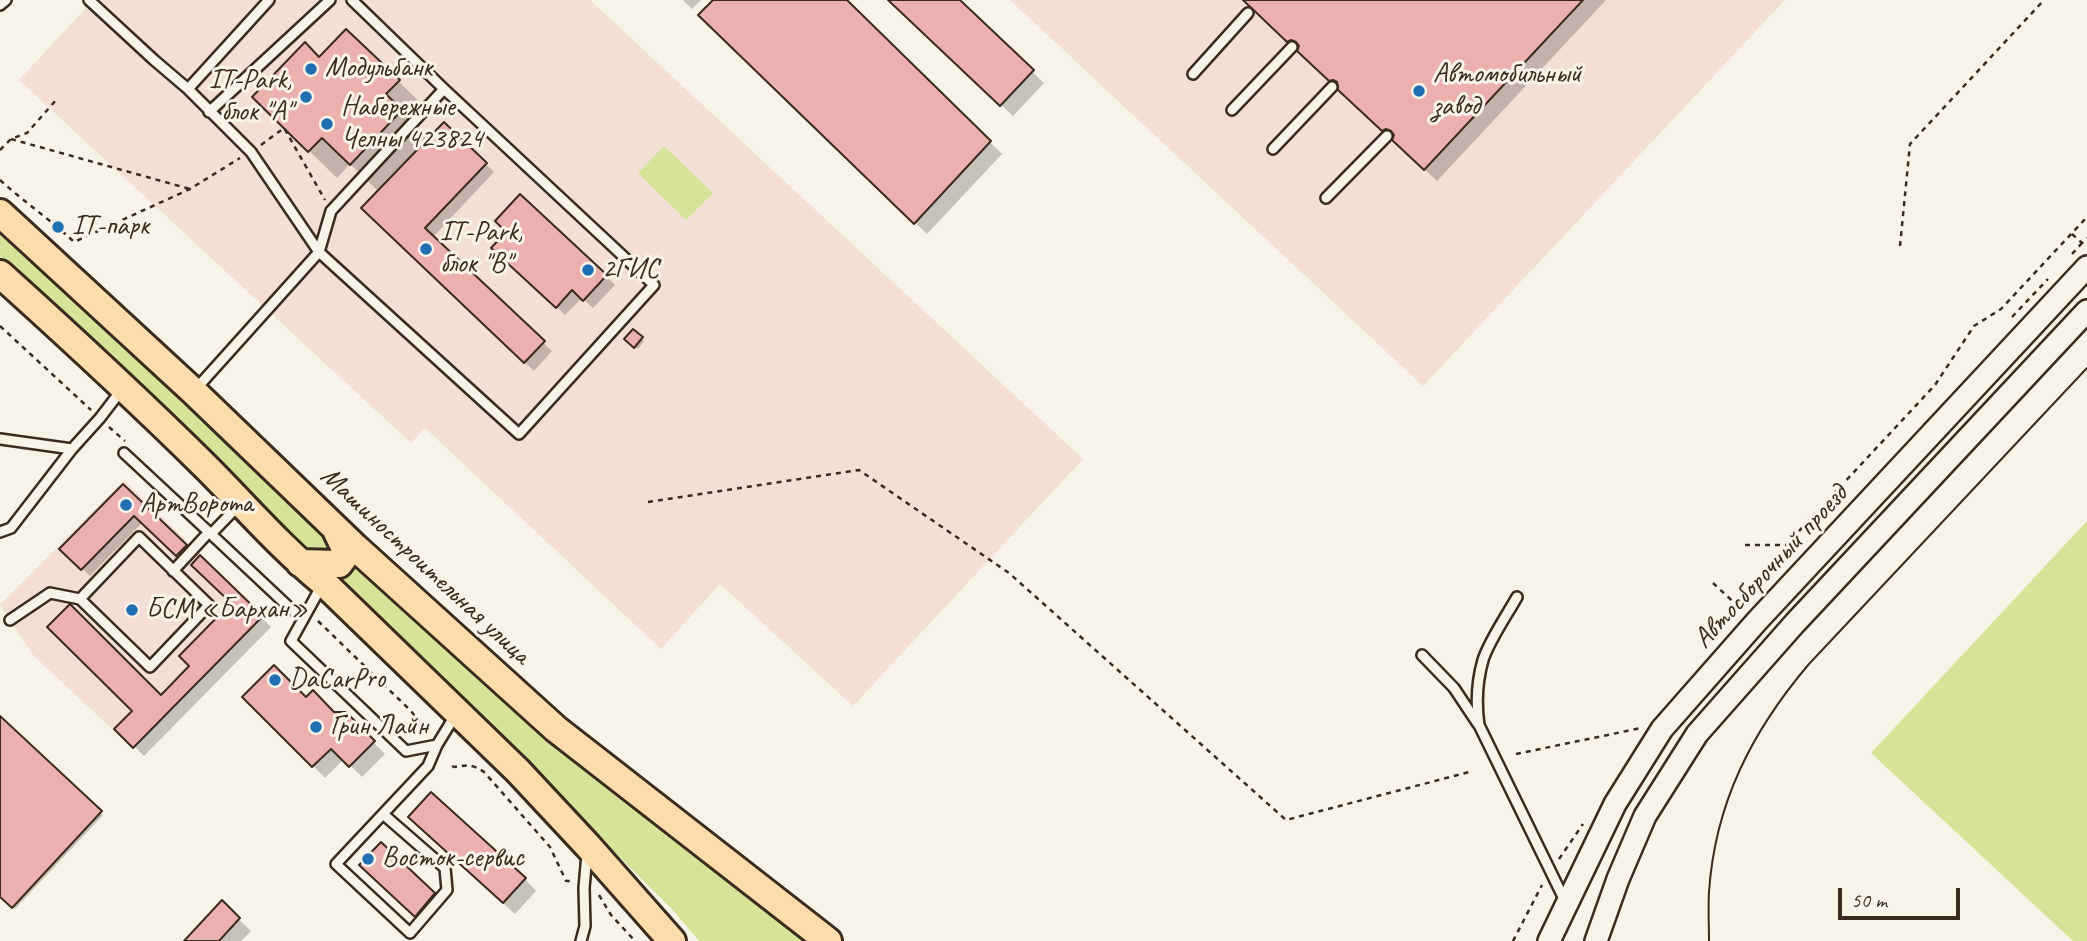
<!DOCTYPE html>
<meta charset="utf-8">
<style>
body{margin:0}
#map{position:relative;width:2087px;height:941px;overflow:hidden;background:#f7f3e8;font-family:Caveat,sans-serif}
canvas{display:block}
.scale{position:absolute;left:1838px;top:888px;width:122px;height:32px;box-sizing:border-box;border:4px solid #3b2a1e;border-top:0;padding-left:9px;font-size:21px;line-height:24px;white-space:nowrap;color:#3b2a1e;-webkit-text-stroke:5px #f7f3e8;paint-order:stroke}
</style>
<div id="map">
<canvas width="2087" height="941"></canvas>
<div class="scale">50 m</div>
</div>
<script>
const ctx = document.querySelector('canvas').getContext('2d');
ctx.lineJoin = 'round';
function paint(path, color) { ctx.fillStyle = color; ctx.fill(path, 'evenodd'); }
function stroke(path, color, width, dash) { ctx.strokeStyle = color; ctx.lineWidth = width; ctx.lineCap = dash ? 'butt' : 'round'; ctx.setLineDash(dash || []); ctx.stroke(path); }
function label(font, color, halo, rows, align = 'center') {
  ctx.font = font + ' Caveat,sans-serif'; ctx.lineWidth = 6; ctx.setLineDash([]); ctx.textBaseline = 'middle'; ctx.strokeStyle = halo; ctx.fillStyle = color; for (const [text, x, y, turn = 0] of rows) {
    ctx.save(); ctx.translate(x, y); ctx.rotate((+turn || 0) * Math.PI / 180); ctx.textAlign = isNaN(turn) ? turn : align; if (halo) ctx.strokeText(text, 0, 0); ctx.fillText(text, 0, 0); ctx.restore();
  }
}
paint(new Path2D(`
 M82,0H590L1083,459L853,706L720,584L661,649L425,428L411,443L19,80L85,9Z
 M1010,0H1785L1423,386Z
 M124,480L265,616L133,749L33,655L0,605Z`), '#f4dfd7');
paint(new Path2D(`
 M664,146L713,193L686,220L638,173Z
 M0,232L333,539L332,552L313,556L0,265Z
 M2087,521V941H2073L1871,753Z
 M355,566L397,602L460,662L548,737L812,941H699L672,909L340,582Z`), '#d7e396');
paint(new Path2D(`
 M683,0H701L692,9Z
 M715,0H845L1002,154L927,234L701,15Z
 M889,0H957L1044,83L1013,116Z
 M1245,0H1606L1437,181Z
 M319,60L398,81L426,108L412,122L429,139L444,124L494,172L433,237L552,351L534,371L364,208L379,192L350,164L337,178L282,124Z
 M494,247L606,276L615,285L593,308L582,298L565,315Z
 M634,331L644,341L638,349L627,339Z
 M123,486L193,554L185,562L143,522L90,576L62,549Z
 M201,558L271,627L144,756L117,729L161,698L192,666L233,604Z
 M245,697L306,699L333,714H345L385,754L362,777L344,759L325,778Z
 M0,718L103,815L15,909L0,895Z
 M422,829L525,879L536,891L515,914Z
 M381,845L439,900L421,921L362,865Z
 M222,903L251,931L241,941H186Z`), '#0003');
const building = new Path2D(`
 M713,0H847L991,141L914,224L698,15Z
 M888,0H960L1034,70L1000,106Z
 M1243,0H1583L1424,170L1392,140L1394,135L1391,131L1386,129L1382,131L1338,90L1337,82L1333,80L1329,81L1297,51L1299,46L1296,42L1291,40L1287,42Z
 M346,29L400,80L386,94L402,110L350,165L322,138L308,152L252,97L305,42L319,57Z
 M444,122L487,163L425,228L545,341L524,363L361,208Z
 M520,194L607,275L583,301L572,290L556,308L491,248L506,232L495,221Z
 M633,329L643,337L634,348L624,339Z
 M123,484L187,545L176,556L134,516L81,570L59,549Z
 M200,555L263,616L133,748L114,729L132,711L47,627L70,604L161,695L189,666L179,656L231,603L191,565Z
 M274,665L306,697L313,690L334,712H346L375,741L349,767L331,749L312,767L242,697Z
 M0,716L102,811L12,908L0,897Z
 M431,792L526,878L503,903L408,817Z
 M381,842L435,893L415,917L359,865Z
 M222,900L240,918L219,941H184Z`);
paint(building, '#ecb0af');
stroke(building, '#3b2a1e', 2);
const service = new Path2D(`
 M89,0L154,60L188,89L251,152L319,252L519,434L654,285L444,89L352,0
 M0,5L6,0
 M1193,74L1248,13
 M188,89L269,0
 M1232,110L1292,47
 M209,112L330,0
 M1273,149L1332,87
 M1326,198L1387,136
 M195,390L319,252L331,211L444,89
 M0,439L72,449
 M124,453L211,534L238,506
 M0,532L11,528L72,449L100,418L123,388
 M211,534L292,610
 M139,537L209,605L150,667L80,599Z
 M173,571L209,532
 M322,585L291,641L406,751L437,745L456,714
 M1517,597C1507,615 1489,641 1483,660C1477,681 1476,704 1479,725L1566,903
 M10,620L50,593L80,599
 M1422,655L1454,688L1478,724
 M383,814L445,868L447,890L410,933L336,864L428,766L437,745
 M581,941L585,926L584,888L587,854`);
const tertiary = new Path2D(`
 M1549,941L1615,804L1662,729L1757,621L2087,267
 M1596,941L1618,879L1645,816L1697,734L1795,623L2087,311`);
const primary = new Path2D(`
 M0,213L193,391L355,547L556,729L828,941
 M0,274C70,337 139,401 206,467C245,506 281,548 324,583L518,771L588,846L672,941
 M300,563L339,564L347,553L336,530`);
stroke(service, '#3b2a1e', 14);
stroke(tertiary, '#3b2a1e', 26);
stroke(primary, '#3b2a1e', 32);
stroke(new Path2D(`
 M11,139L190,189
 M261,145L284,128L325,200
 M0,150L11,139L27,133L57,99
 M0,180C24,202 51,220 74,242L190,189L240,158
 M2072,234L2082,243L2087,238
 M1900,246L1910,144L2044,0
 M2072,254L2082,243
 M2012,317L2048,279
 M0,326L91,410
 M109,427L125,441
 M648,502L859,470L1009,573L1286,820L1473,771
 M1745,545H1786L1935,385L1974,326L2001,309L2087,217
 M1713,583L1741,609
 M318,621L411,711L426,731
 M1516,754L1641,728
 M452,766L454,767C467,765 473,764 484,772L550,847L566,881H570
 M1559,859L1583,824
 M599,895L611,915L635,941
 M1513,941L1542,885`), '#3b2a1e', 2.5, [5, 5]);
stroke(service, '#f7f3e8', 9);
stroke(tertiary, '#f7f3e8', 21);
stroke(primary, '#fddcac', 26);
stroke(new Path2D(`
 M1709,941C1709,925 1708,908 1709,892C1715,803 1752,731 1809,664L2087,368`), '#3b2a1e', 2);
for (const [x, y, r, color] of [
 [311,69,7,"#1f6fb2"],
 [1419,91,7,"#1f6fb2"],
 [306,97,7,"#1f6fb2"],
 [327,124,7,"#1f6fb2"],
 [58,227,7,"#1f6fb2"],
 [426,249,7,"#1f6fb2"],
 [588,270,7,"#1f6fb2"],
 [126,505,7,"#1f6fb2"],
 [132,610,7,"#1f6fb2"],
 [275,680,7,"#1f6fb2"],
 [316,727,7,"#1f6fb2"],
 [368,859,7,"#1f6fb2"]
]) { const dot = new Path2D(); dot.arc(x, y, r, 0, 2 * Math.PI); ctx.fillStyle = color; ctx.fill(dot); stroke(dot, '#f7f3e8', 2.5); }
label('28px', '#3b2a1e', '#f7f3e8', [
 ["Модульбанк",325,69],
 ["Автомобильный",1433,75],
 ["завод",1433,107],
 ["IT-Park,",292,81,"right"],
 ["блок \"А\"",292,113,"right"],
 ["Набережные",341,108],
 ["Челны 423824",341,140],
 ["IT-парк",72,227],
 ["IT-Park,",440,233],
 ["блок \"В\"",440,265],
 ["2ГИС",602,270],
 ["АртВорота",140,505],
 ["БСМ «Бархан»",146,610],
 ["DaCarPro",289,680],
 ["Грин Лайн",330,727],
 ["Восток-сервис",382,859]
], 'left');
label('28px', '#3b2a1e', '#f7f3e8', [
 ["Машиностроительная улица",425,566,43],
 ["Автосборочный проезд",1771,567,-47]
]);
</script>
